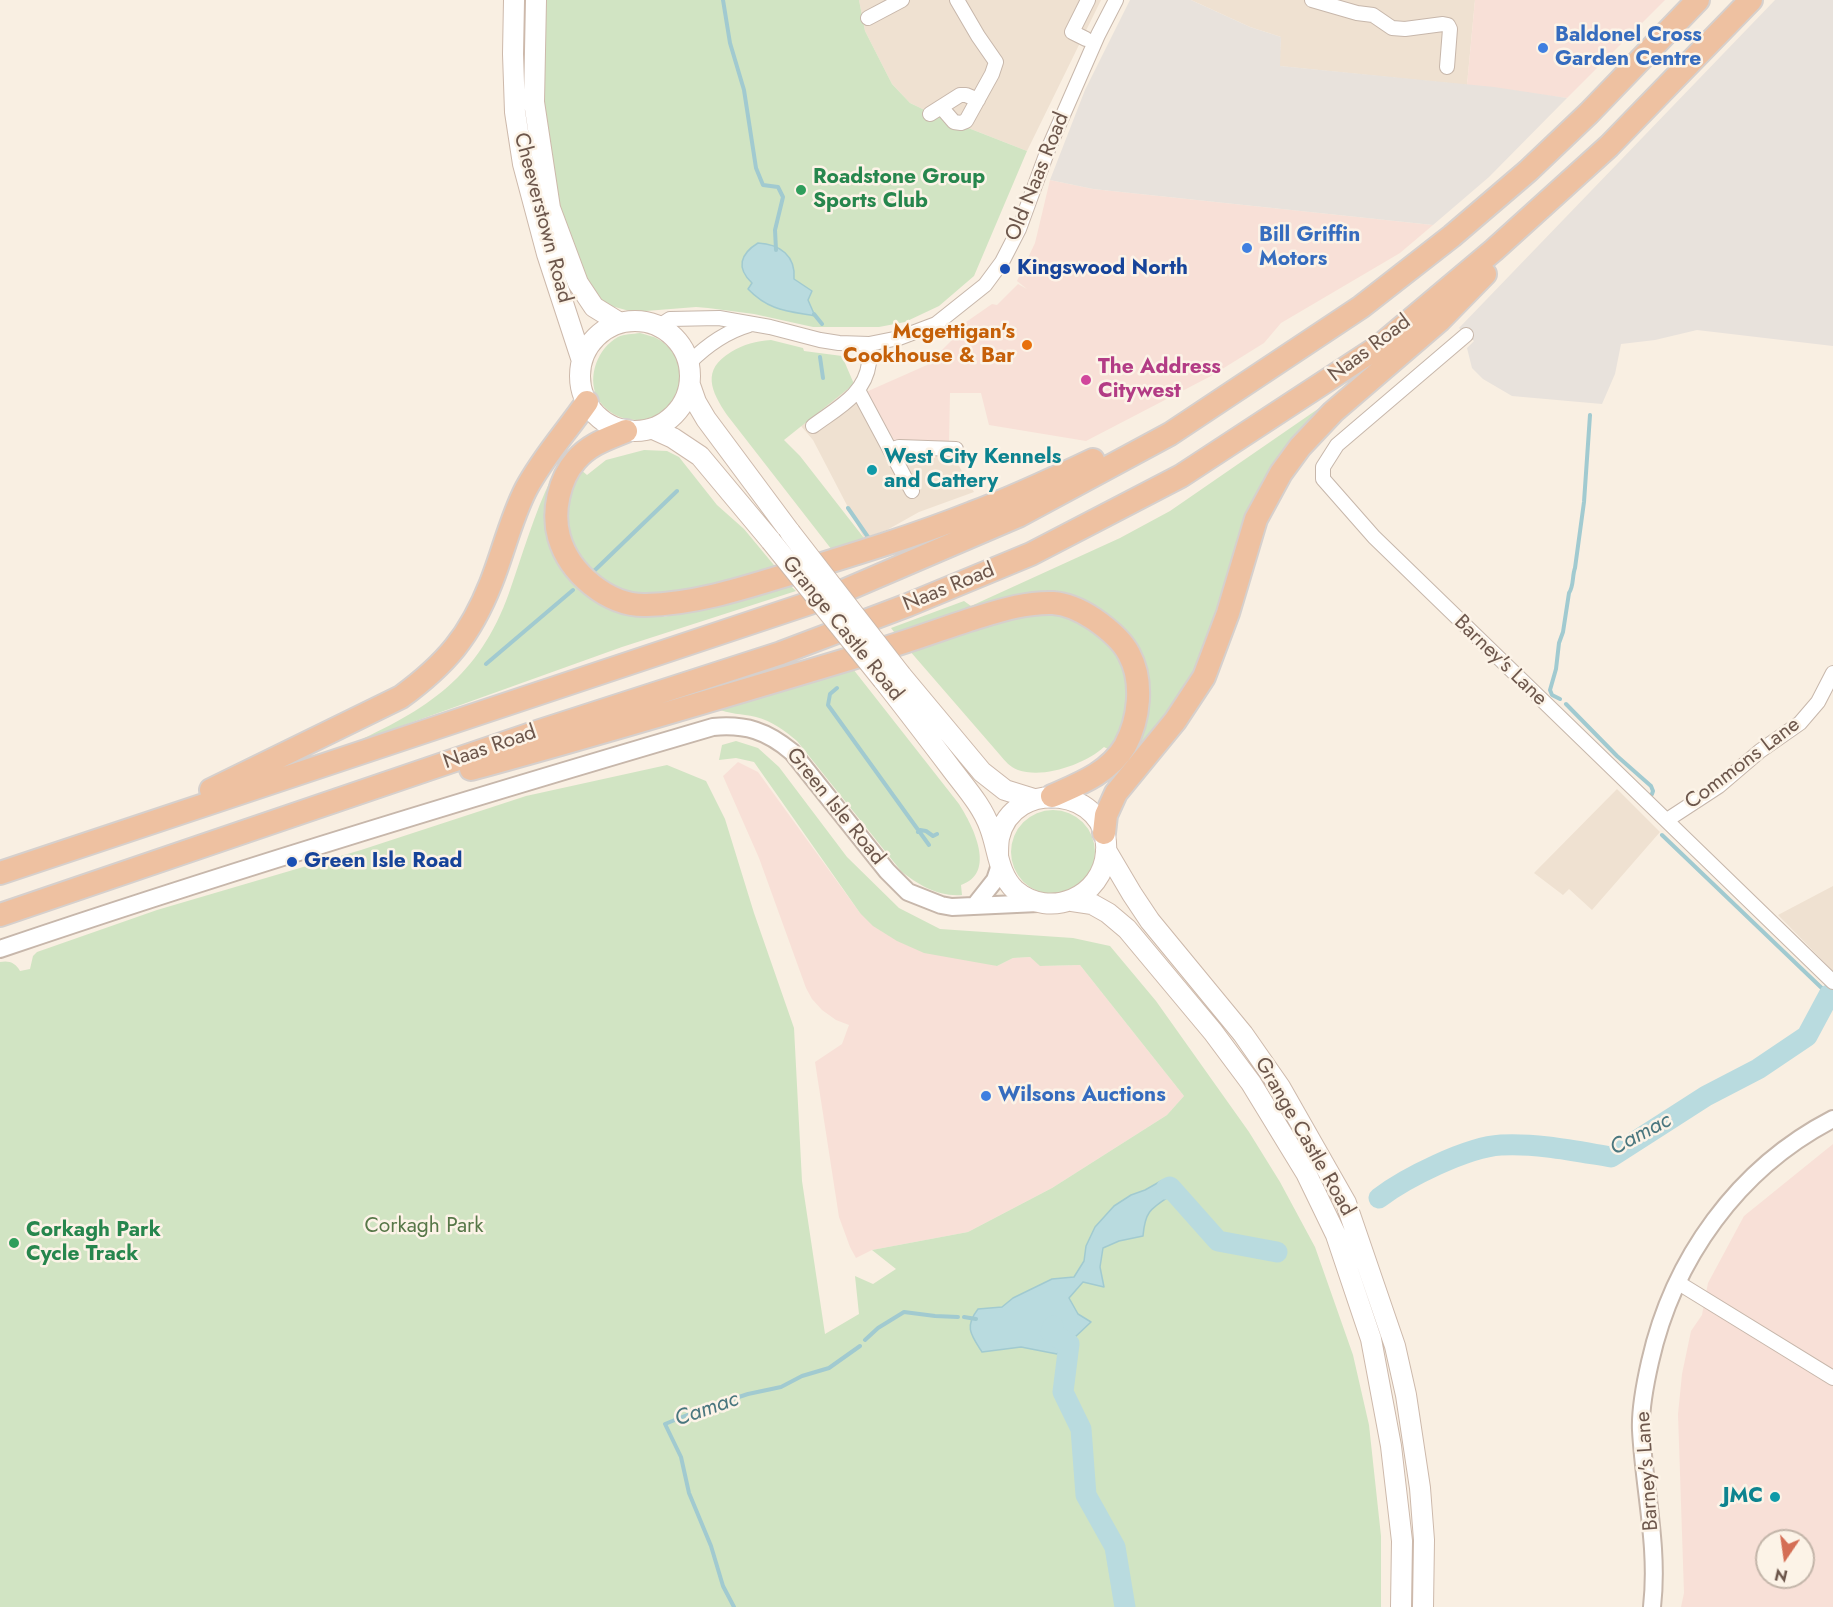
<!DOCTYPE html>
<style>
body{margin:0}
#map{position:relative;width:1833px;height:1607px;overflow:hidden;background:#f9efe2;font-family:Jost,sans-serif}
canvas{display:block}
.north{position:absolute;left:1755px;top:1529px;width:60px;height:60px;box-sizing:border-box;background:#fcf3e7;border:2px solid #c3b5a9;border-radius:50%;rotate:193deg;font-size:16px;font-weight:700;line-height:24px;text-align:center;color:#6d574c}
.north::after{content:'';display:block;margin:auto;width:21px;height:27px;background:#d46e55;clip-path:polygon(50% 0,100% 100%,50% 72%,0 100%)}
</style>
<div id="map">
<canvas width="1833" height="1607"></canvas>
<div class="north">N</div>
</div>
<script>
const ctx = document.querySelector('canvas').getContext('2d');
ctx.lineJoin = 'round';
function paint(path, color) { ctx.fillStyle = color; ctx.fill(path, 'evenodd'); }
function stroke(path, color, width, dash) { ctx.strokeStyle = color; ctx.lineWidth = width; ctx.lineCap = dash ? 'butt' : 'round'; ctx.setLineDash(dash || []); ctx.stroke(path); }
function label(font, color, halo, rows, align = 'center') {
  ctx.font = font + ' Jost,sans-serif'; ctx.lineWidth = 5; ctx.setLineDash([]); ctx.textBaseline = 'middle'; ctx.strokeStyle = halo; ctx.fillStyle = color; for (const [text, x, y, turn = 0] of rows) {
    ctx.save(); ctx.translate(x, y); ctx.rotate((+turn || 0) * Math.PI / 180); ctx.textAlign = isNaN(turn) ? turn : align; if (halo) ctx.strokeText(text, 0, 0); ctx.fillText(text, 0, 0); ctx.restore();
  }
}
paint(new Path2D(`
 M859,0H1101L1027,151L935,115L910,103L892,84L865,31Z
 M1191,0H1475L1467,85L1279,66L1281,37L1250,27Z
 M847,389L855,400L866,392L895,442L949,441L959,466L974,492L919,512L887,530L864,538L813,440L801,426Z
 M1617,789L1660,832L1592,910L1569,889L1563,895L1534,873Z
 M1833,886V971L1778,915Z`), '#efe1d1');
paint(new Path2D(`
 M1475,0H1665L1567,98L1467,85Z
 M1050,180L1093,189L1433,225L1400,253L1281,323L1264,343L1211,376L1086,441L989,425L981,393H950L949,441L895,442L866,392L927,365L954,338L956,329L992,304L997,305L1018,284L1027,289L1017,281L1035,243Z
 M738,762L758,772L860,913L997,966L1013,958L1030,957L1041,966L1080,965L1184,1096L1167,1115L1052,1188L968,1232L872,1250L856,1258L850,1247L839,1217L815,1062L842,1044L849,1025L836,1020L822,1010L812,999L806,988L759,858L723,776Z
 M1833,1144V1607H1681L1684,1593L1678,1414L1682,1374L1691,1331L1702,1315L1708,1283L1744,1216ZM1767,1541H1803V1577H1767Z`), '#f8e0d7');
paint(new Path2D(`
 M1130,0H1191L1250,27L1281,37L1280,66L1494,87L1567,98L1489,177L1433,225L1093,189L1050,180L1085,90Z
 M1775,0H1833V346L1697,330L1655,340L1621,344L1615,374L1602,404L1512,396L1483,379L1472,368L1467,348L1474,341L1459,328Z`), '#e8e2dc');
paint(new Path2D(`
 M546,0H859L865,31L892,84L910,103L935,115L1027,151L974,276L939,306L905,322L879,327H813L754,314L708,308L696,307L633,312L604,304L590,288L553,201L543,106Z
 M640,333C646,335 653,336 658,339C681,352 690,384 671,405C651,427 612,425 597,397C587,376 598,348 618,337C624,334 633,334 640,333Z
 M771,340L803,348L804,351L842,356L854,384L784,440L800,456L864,538L832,550L727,415C711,391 701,370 731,352C744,344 756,341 771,340Z
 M1344,391L1298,437L1203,663L1137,757L1130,750L1129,636L1110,616L1082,601L898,637L891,628L964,601L971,606L1120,538L1170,511Z
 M644,450L667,451L679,457L717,505L744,529L778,570L697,592L628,596L595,577L572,546L569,531L567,508L574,476L580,469L587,475L606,460Z
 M552,477L559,480L549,518L621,612L642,617H664L790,585L796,591L622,647L349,745C427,710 479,677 509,593C523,553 534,514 552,477Z
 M1066,613L1093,624L1121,657L1131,697L1122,733L1110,750L1104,747C1085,764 1044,779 1018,770C1010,767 1005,761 1000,755L909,650L1019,615Z
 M853,669L959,804C973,826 997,873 961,885L962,895C939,897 918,885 901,871L797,741C785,731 772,721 756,717C740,713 731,715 715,708Z
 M736,741L758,748L779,767L847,857L899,908L940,929L1073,938L1110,946L1156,1001L1249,1132L1280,1182L1315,1247L1353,1355L1369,1425L1381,1536V1607H0V962C9,960 16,963 20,971L30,969L33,956L37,952L157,910L361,850L526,796L667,765L706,781L725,819L754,913L794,1028L802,1181L825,1334L859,1314L855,1276L873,1284L896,1269L872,1250L968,1232L1052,1188L1167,1115L1184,1096L1080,965L1040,966L1030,957L1013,958L997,966L924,953L897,941L873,926L860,913L754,762L736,758L719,760L722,745Z
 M1011 852a42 42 0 1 1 84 0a42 42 0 1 1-84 0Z`), '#d1e4c3');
const water = new Path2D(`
 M758,243C780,244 796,256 794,279L812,291L808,300L815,316C788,311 769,311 748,289L752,283C736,268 740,254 758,243Z
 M1161,1181L1176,1182L1185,1206L1170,1196C1150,1209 1145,1212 1143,1236L1119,1241L1103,1248L1100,1267L1104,1287L1083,1282L1069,1298L1078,1314L1091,1322L1057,1354L1021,1347L982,1352C971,1335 964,1327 978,1309L1002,1307L1013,1298L1052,1279L1074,1277L1084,1261L1086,1246L1095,1227L1114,1206L1131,1195L1145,1190Z`);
paint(water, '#b9dbdf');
stroke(water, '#a1cad0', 1.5);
stroke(new Path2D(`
 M723,0L730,43L744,90L756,168L763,185L778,187L783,197L775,230L776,250
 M814,314L822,324
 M820,357L823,378
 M848,508L868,537
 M594,571L677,491
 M486,664L573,590
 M837,688L830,694L828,705L929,845
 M1560,699L1552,695L1550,690L1556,669L1559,643L1563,632L1569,593C1574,586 1572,576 1575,568L1584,502L1590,415
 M1566,704L1617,756L1651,786L1653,791L1652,794
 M918,832L920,830L926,831L933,836L937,834
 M1662,835L1829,995
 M964,1317L976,1319
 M865,1340L878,1328L904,1312L935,1316L958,1317
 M734,1607L723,1586L711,1546L689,1493L681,1457L665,1424L702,1409L748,1394L781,1387L802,1376L829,1368L860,1346`), '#a1cad0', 4);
stroke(new Path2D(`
 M1166,1189L1170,1187L1218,1241L1277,1252
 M1379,1198C1405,1178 1467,1147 1501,1145C1537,1143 1575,1151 1611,1157L1706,1096L1758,1069L1807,1036L1829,995L1833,993
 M1053,1326L1051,1333L1069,1344L1063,1392L1081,1429L1086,1495L1115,1547L1125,1607`), '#b9dbdf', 21);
const minor = new Path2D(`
 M1312,0L1357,13L1373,15L1392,28L1405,29L1443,24L1448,25L1450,29L1447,67
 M868,18L902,0
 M1086,39L1072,32L1088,0
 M941,107L954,122L961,123L966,121L992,74L996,62L978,36L957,0
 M930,114L960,95H966L978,100
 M659,326L670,319L719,318L770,327L820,340L839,343L869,344L899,338L936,324L985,285L1002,262L1019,229L1049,147L1098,35L1116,0
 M1466,335L1337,445L1323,467V479L1374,537L1833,982
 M689,363C706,346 725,332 749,325
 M858,390L912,491
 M813,426C837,408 865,395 869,363C870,357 869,350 869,344
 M890,450L899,447L956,449
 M1667,820L1719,786L1760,751L1800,723L1818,702L1833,673
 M1677,1282L1833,1378`);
const tertiary = new Path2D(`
 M976,904L995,880L1000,865
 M0,949C236,869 474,797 713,727C746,724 767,731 792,752L887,871L908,892L941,905L952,907L1038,903
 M1652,1607C1659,1547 1644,1489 1641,1430C1640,1408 1645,1384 1650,1362C1673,1259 1738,1168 1833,1119`);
const secondary = new Path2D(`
 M514,0L513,54L515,112L523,164L547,254L582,361
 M536,0L534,102L550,208L578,283L594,307L620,323
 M580 376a55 55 0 1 1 110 0a55 55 0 1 1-110 0Z
 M690,385L696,402L706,419L790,532
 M653,429L673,438L700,456L771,541
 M901,675L982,772L1005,790L1034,799
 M883,680C906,709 928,738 950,767C964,786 982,805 990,828C998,849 998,874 1015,890C1050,920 1103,897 1106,852C1111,788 1013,776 999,838C998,844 998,851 998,857
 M1106,850L1132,894L1150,921L1243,1034L1280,1087L1346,1203L1395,1346L1406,1395L1420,1488L1424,1540L1423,1607
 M1072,901L1092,904L1108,913L1127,929L1213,1032L1251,1083L1306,1173L1336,1235L1371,1339L1391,1446L1402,1541L1401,1607`);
const trunk = new Path2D(`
 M626,431C607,439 590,444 576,460C559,479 552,512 559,537C569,573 608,606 646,605C697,604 747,587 796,572C855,554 914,536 972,513C1013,498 1053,479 1093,460
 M471,769C607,732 743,691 879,650C909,641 939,630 969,620C996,612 1024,602 1053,603C1067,604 1082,611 1094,619C1107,628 1122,640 1129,654C1144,682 1139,720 1125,746C1109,773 1079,784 1052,796
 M211,790L401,697C446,664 470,636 491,583C503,553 511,518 526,489C543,457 567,431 587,402
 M1104,833L1106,815L1116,793L1175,721L1204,677L1228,613L1256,519L1281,473L1300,447L1333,412L1439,321L1485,274
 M0,873L834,595L1018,516L1170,434L1361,307L1452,236L1528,171L1589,113L1698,0
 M0,915L540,731L781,653L908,605L1031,554L1181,476L1381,345L1494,250L1609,146L1751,0`);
stroke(minor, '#c7b7ab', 16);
stroke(tertiary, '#c7b7ab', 20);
stroke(secondary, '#cdb9ab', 22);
stroke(trunk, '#d6d0cd', 26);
stroke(minor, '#fff', 14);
stroke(tertiary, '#fff', 16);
stroke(secondary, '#fff', 20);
stroke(trunk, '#eec1a1', 22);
const secondaryBridge = new Path2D(`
 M790,532L901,675
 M771,541L883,680`);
stroke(secondaryBridge, '#cdb9ab', 22, []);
stroke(secondaryBridge, '#fff', 20);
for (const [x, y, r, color] of [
 [1543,48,6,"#3f7fe0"],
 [801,190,6,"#2e9e5b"],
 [1247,248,6,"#3f7fe0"],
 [1005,269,6,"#1a4fb4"],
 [1027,345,6,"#e8710a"],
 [1086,380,6,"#d1479c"],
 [872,470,6,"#0f9aa8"],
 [292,862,6,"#1a4fb4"],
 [986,1096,6,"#3f7fe0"],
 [14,1243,6,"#2e9e5b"],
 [1775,1497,6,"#0f9aa8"]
]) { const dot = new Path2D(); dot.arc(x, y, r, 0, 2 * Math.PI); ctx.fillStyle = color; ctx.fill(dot); stroke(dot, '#fcf3e7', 2); }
label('bold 21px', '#366cbe', '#fcf3e7', [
 ["Baldonel Cross",1555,36],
 ["Garden Centre",1555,60],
 ["Bill Griffin",1259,236],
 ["Motors",1259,260],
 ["Wilsons Auctions",998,1096]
], 'left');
label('21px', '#6d574c', '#fcf3e7', [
 ["Old Naas Road",1038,177,-68],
 ["Cheeverstown Road",542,218,75],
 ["Naas Road",1370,349,-37],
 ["Naas Road",949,588,-22],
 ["Grange Castle Road",842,629,51],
 ["Barney's Lane",1500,661,44],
 ["Naas Road",490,748,-19],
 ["Commons Lane",1743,764,-37],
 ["Green Isle Road",835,807,51],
 ["Grange Castle Road",1304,1137,60],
 ["Barney's Lane",1648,1471,-94]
]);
label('bold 21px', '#27864d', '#fcf3e7', [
 ["Roadstone Group",813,178],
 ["Sports Club",813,202],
 ["Corkagh Park",26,1231],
 ["Cycle Track",26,1255]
], 'left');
label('bold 21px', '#164399', '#fcf3e7', [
 ["Kingswood North",1017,269],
 ["Green Isle Road",304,862]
], 'left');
label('bold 21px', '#c56008', '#fcf3e7', [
 ["Mcgettigan's",1015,333],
 ["Cookhouse & Bar",1015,357]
], 'right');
label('bold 21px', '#b23c85', '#fcf3e7', [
 ["The Address",1098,368],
 ["Citywest",1098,392]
], 'left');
label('bold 21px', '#0d838f', '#fcf3e7', [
 ["West City Kennels",884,458],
 ["and Cattery",884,482],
 ["JMC",1763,1497,"right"]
], 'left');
label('21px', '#577748', '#fcf3e7', [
 ["Corkagh Park",424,1227]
]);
label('italic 22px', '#49767e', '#fcf3e7', [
 ["Camac",1641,1135,-28],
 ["Camac",707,1410,-19]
]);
</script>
